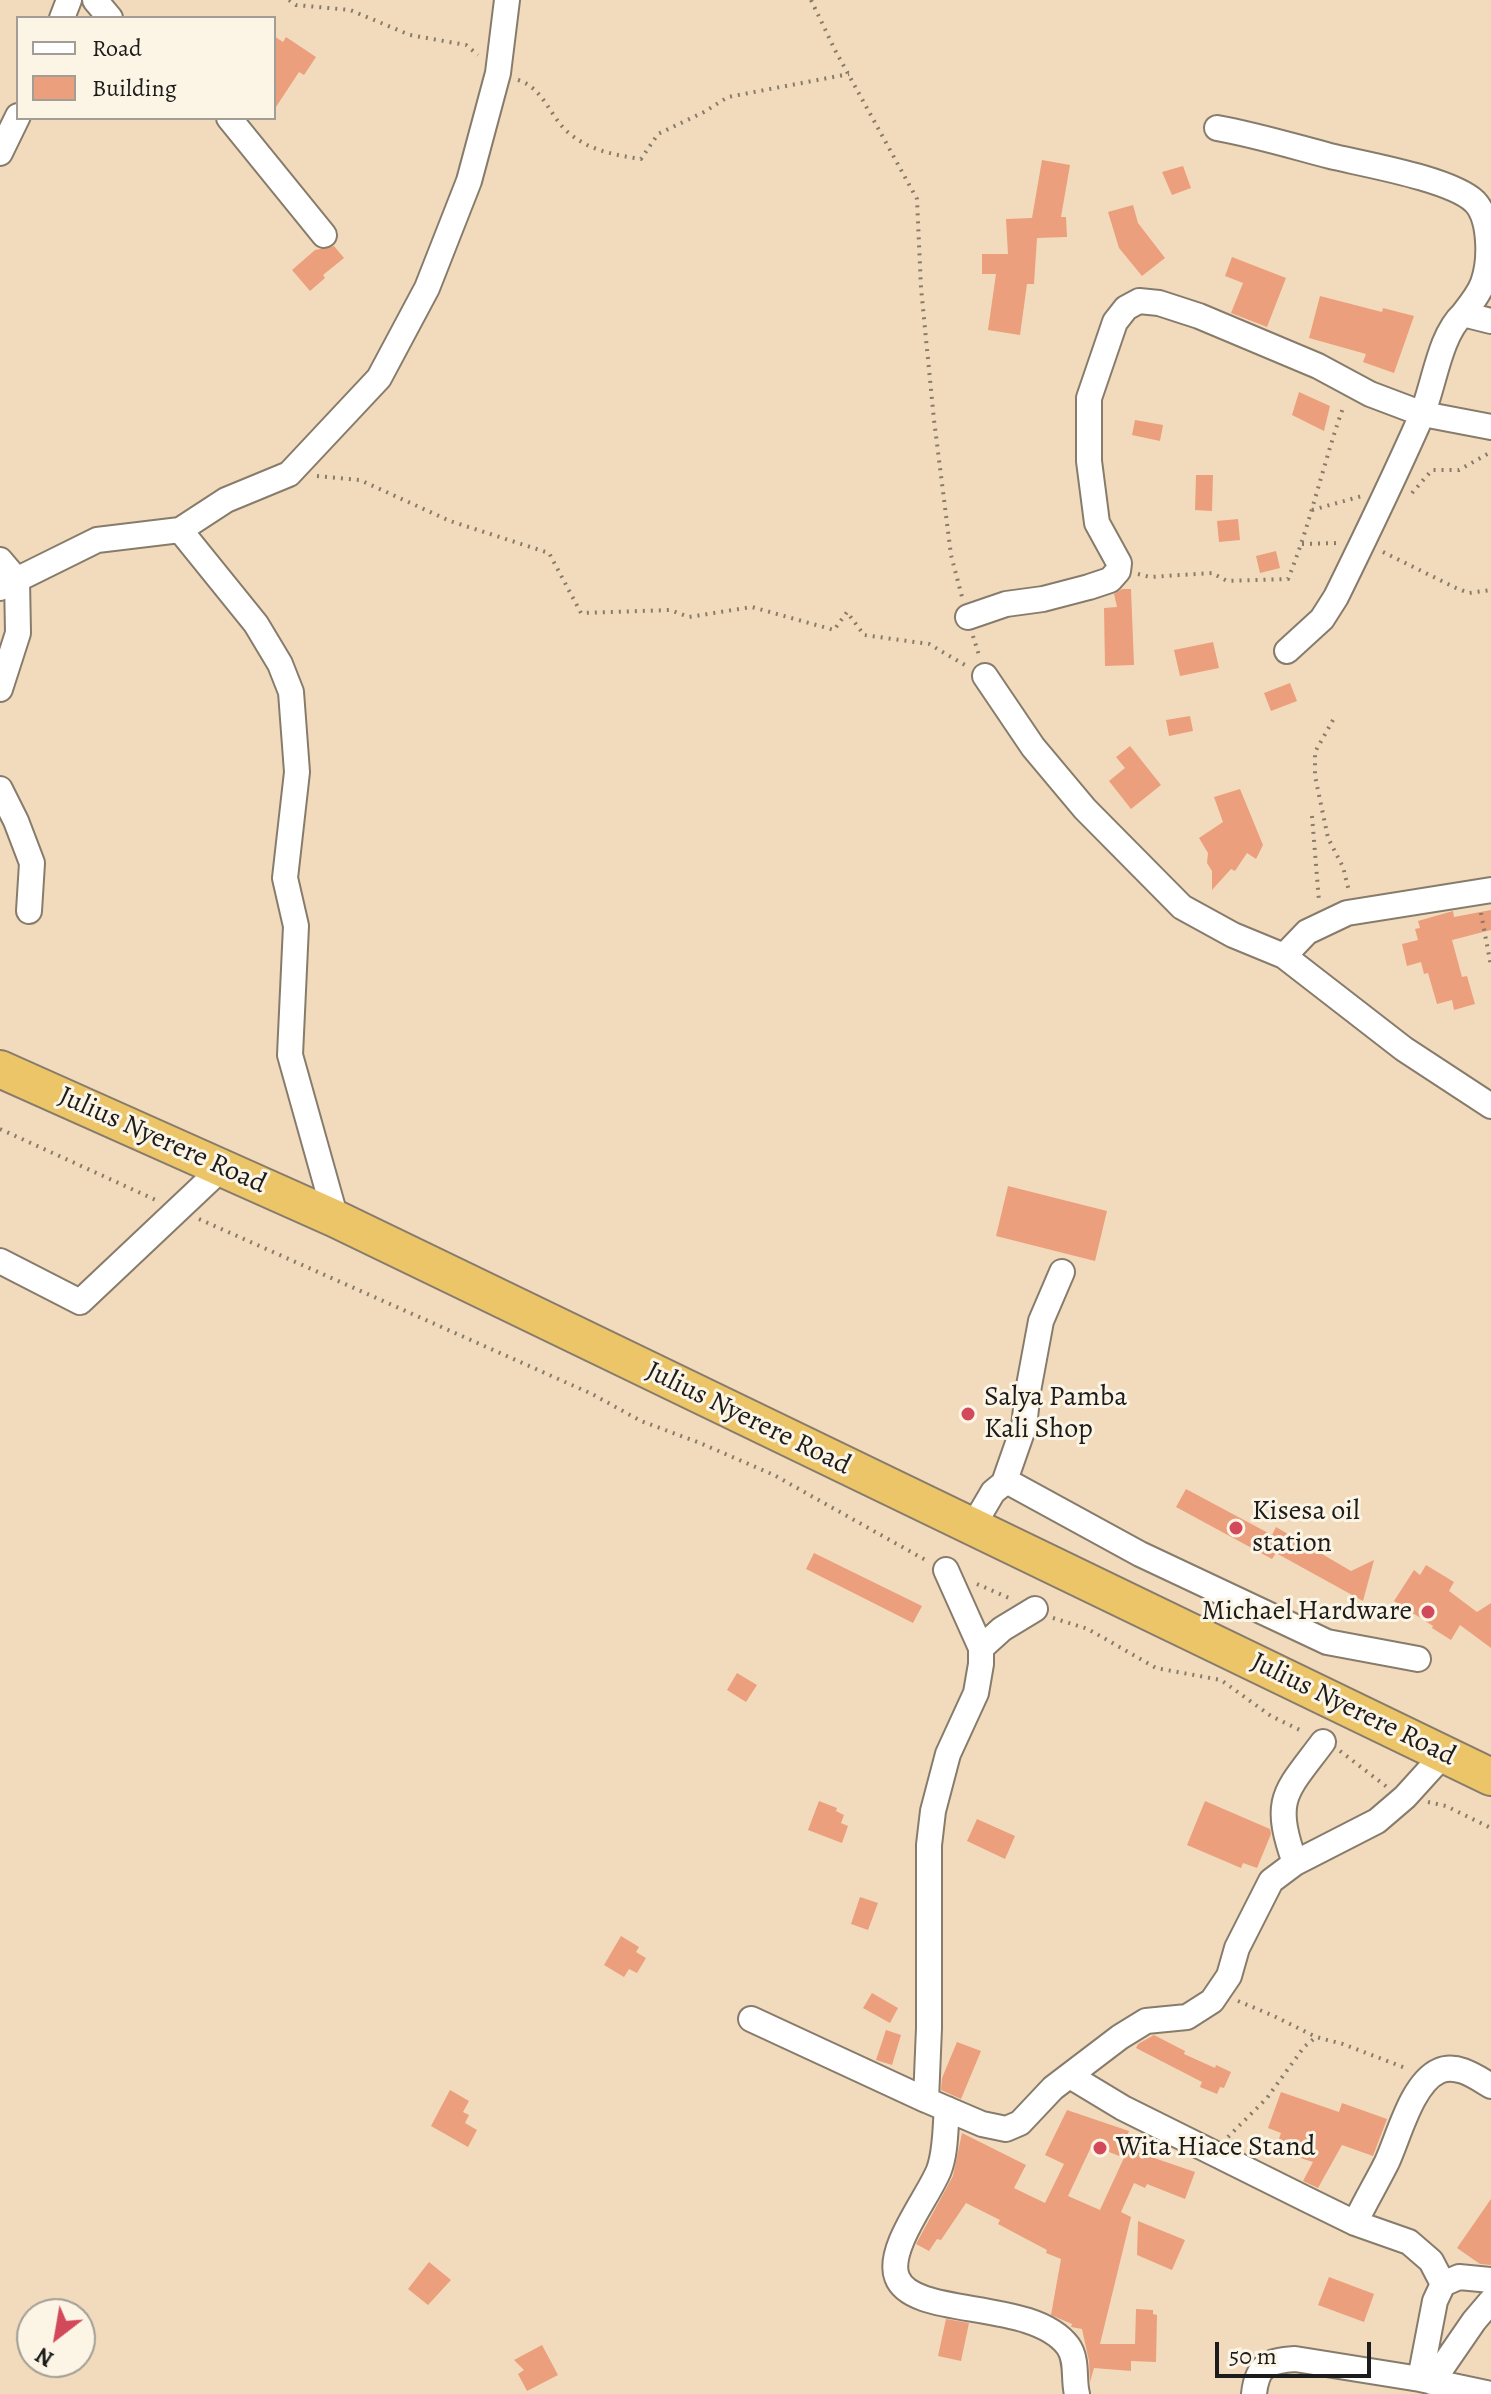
<!DOCTYPE html>
<style>
body{margin:0}
#map{position:relative;width:1491px;height:2394px;overflow:hidden;background:#f2dbbc;font-family:Alegreya,serif}
canvas{display:block}
.legend{position:absolute;left:16px;top:16px;width:260px;height:104px;box-sizing:border-box;background:#fcf5e5;border:2px solid #a29e95;margin:0;padding:10px 14px;list-style:none;font-size:24px;color:#1c1c1c}
.legend li{display:flex;align-items:center;gap:16px;height:40px}
.legend b{width:40px;border:2px solid #a29e95}
.north{position:absolute;left:16px;top:2298px;width:80px;height:80px;box-sizing:border-box;background:#fcf5e5;border:2px solid #a29e95;border-radius:50%;rotate:211deg;font-size:22px;font-weight:700;line-height:32px;text-align:center;color:#1c1c1c}
.north::after{content:'';display:block;margin:auto;width:28px;height:36px;background:#d1495b;clip-path:polygon(50% 0,100% 100%,50% 72%,0 100%)}
.scale{position:absolute;left:1215px;top:2342px;width:156px;height:36px;box-sizing:border-box;border:4px solid #1c1c1c;border-top:0;padding-left:10px;font-size:24px;line-height:28px;white-space:nowrap;color:#1c1c1c;-webkit-text-stroke:6px #fcf5e5;paint-order:stroke}
</style>
<div id="map">
<canvas width="1491" height="2394"></canvas>
<ul class="legend">
<li><b style="height:10px;background:#fff"></b>Road</li>
<li><b style="height:22px;background:#eb9f7c"></b>Building</li>
</ul>
<div class="north">N</div>
<div class="scale">50 m</div>
</div>
<script>
const ctx = document.querySelector('canvas').getContext('2d');
ctx.lineJoin = 'round';
function paint(path, color) { ctx.fillStyle = color; ctx.fill(path, 'evenodd'); }
function stroke(path, color, width, dash) { ctx.strokeStyle = color; ctx.lineWidth = width; ctx.lineCap = dash ? 'butt' : 'round'; ctx.setLineDash(dash || []); ctx.stroke(path); }
function label(font, color, halo, rows, align = 'center') {
  ctx.font = font + ' Alegreya,serif'; ctx.lineWidth = 6; ctx.setLineDash([]); ctx.textBaseline = 'middle'; ctx.strokeStyle = halo; ctx.fillStyle = color; for (const [text, x, y, turn = 0] of rows) {
    ctx.save(); ctx.translate(x, y); ctx.rotate((+turn || 0) * Math.PI / 180); ctx.textAlign = isNaN(turn) ? turn : align; if (halo) ctx.strokeText(text, 0, 0); ctx.fillText(text, 0, 0); ctx.restore();
  }
}
paint(new Path2D(`
 M274,36L283,42L286,37L316,57L304,75L299,72L274,110Z
 M1042,160L1070,165L1061,217H1066L1067,237L1037,238L1034,284H1027L1020,335L988,330L996,274H982V254H1008L1006,219L1032,218Z
 M1183,166L1191,188L1172,195L1162,172Z
 M1133,205L1138,223L1165,258L1142,276L1119,248L1108,212Z
 M334,246L344,258L323,275L325,278L310,291L292,270L315,250Z
 M1232,257L1286,278L1267,327L1231,313L1243,283L1225,276Z
 M1320,296L1382,312L1383,308L1414,316L1394,373L1363,362L1366,354L1309,338Z
 M1299,392L1330,406L1324,431L1292,415Z
 M1135,420L1163,425L1160,441L1132,435Z
 M1196,475H1213L1212,511L1195,510Z
 M1238,519L1240,540L1219,542L1217,521Z
 M1276,551L1280,568L1260,573L1256,556Z
 M1122,589H1131L1134,665L1105,666L1104,608L1117,607L1114,594Z
 M1213,642L1219,668L1180,676L1174,650Z
 M1290,683L1297,701L1271,711L1264,693Z
 M1190,716L1193,731L1169,736L1166,720Z
 M1130,746L1161,785L1131,809L1109,781L1125,768L1116,757Z
 M1240,789L1263,845L1256,859L1247,853L1235,871L1231,869L1212,890V871L1207,863L1208,853L1199,838L1223,822L1214,797Z
 M1491,910V930L1452,940L1462,977L1467,976L1475,1004L1454,1010L1452,1000L1437,1004L1428,973L1424,974L1421,962L1407,966L1402,944L1418,940L1415,929L1420,928L1418,921L1453,911L1454,917Z
 M1008,1186L1107,1211L1095,1261L996,1236Z
 M1186,1489L1272,1535L1276,1527L1351,1571L1374,1560L1363,1601L1276,1553L1272,1559L1176,1507Z
 M814,1553L922,1606L913,1623L806,1569Z
 M1426,1565L1454,1582L1449,1591L1477,1612L1491,1603V1648L1460,1625L1451,1640L1432,1628L1433,1626L1394,1601L1414,1570L1420,1575Z
 M737,1673L757,1685L746,1702L727,1690Z
 M819,1801L837,1808L836,1811L844,1815L841,1823L848,1826L842,1843L808,1830Z
 M1205,1801L1270,1829L1271,1834L1257,1868L1243,1863L1241,1868L1187,1845Z
 M977,1819L1015,1836L1005,1859L967,1841Z
 M860,1897L878,1903L868,1930L851,1924Z
 M621,1936L639,1947L636,1952L646,1958L637,1973L629,1969L624,1977L604,1965Z
 M872,1993L898,2008L890,2023L863,2008Z
 M886,2030L901,2035L892,2065L876,2060Z
 M1154,2035L1185,2051L1184,2054L1215,2068L1216,2065L1231,2072L1224,2088L1220,2087L1217,2094L1200,2087L1202,2082L1136,2048L1138,2044Z
 M957,2042L981,2051L961,2099L941,2090L942,2078Z
 M450,2090L469,2101L463,2112L469,2115L465,2123L477,2130L468,2147L431,2126Z
 M1281,2092L1339,2112L1342,2103L1387,2119L1373,2156L1342,2145L1318,2188L1303,2181L1313,2162L1275,2150L1281,2133L1268,2128Z
 M1067,2110L1129,2131L1119,2156L1092,2145L1068,2196L1100,2210L1128,2149L1195,2172L1185,2199L1147,2184L1145,2188L1134,2183L1121,2212L1131,2217L1100,2344H1135L1136,2309L1153,2310V2314L1157,2315L1156,2362L1131,2361V2371L1094,2368L1090,2382L1089,2361L1082,2329L1071,2327L1072,2324L1051,2315L1061,2259L1046,2253L1047,2250L998,2224L1000,2220L966,2203L941,2240L937,2239L929,2251L916,2244L953,2176L962,2133L1026,2165L1014,2188L1045,2203L1064,2164L1045,2155Z
 M1491,2199V2265L1480,2264L1457,2248Z
 M1138,2221L1185,2240L1172,2270L1137,2255Z
 M429,2262L451,2280L428,2305L408,2289Z
 M1329,2277L1374,2294L1364,2322L1318,2305Z
 M946,2319L969,2323L961,2361L938,2356Z
 M542,2345L558,2375L527,2391L518,2374L524,2370L514,2360Z`), '#eb9f7c');
const minor = new Path2D(`
 M95,0L110,18
 M62,18L69,0
 M229,118L324,235
 M1217,128C1256,135 1292,146 1330,156C1363,164 1452,179 1475,202C1491,219 1491,261 1483,283C1479,294 1470,305 1463,314
 M0,153L18,116
 M180,530L256,624L280,664L291,692L297,772L285,878L296,926L290,1055L336,1219
 M0,560L17,580L18,633L0,689
 M0,588L97,540L180,530L226,500L289,474L379,378L427,288L469,181L498,73L507,0
 M968,617L1006,604L1043,599L1089,587L1110,580L1118,571L1119,563L1097,523L1089,461V398L1115,322L1126,308L1139,301L1159,303L1199,316L1318,366L1370,394L1423,414L1491,427
 M1287,651L1322,619L1336,597C1365,538 1394,478 1421,417C1434,387 1439,336 1463,314L1491,321
 M985,676L1033,747L1085,809L1182,907L1233,935L1284,956L1404,1049L1491,1106
 M0,789L16,821L32,863L29,911
 M1284,956L1307,932L1347,913L1491,890
 M0,1261L80,1302L222,1168
 M1004,1483L1024,1426L1028,1391L1041,1321L1062,1272
 M973,1526L993,1492L1004,1483L1012,1484L1140,1554L1327,1642L1418,1659
 M981,1648L1002,1629L1035,1609
 M1295,1863C1272,1798 1285,1793 1323,1742
 M751,2019L926,2100L982,2124L1006,2129L1020,2123L1053,2088L1120,2037L1146,2021L1187,2017L1212,2001L1229,1976L1237,1948L1271,1881L1295,1863L1377,1821L1405,1797L1444,1754
 M1070,2076L1123,2108L1306,2199L1355,2223L1409,2242L1431,2261L1443,2284
 M926,2100L929,2028V1845L933,1811L948,1754L976,1693L981,1664V1648L946,1570
 M947,2109C945,2129 946,2151 939,2170C929,2196 886,2249 897,2277C912,2319 1032,2298 1068,2346C1078,2360 1073,2379 1077,2394
 M1355,2223C1365,2202 1377,2182 1387,2162C1399,2136 1412,2083 1439,2071C1457,2063 1476,2077 1491,2086
 M1420,2379L1435,2301L1443,2284L1459,2277L1491,2280
 M1432,2382L1474,2321L1491,2301
 M1254,2394C1257,2365 1268,2361 1295,2359L1420,2379L1491,2394`);
const highway = new Path2D(`
 M0,1069L336,1219L1491,1777`);
stroke(minor, '#877c6c', 28);
stroke(highway, '#877c6c', 40);
stroke(new Path2D(`
 M289,0L296,5L350,10L410,35L466,45L478,55
 M811,0L835,50L917,199L921,288L934,420L951,555L962,597
 M518,80C544,88 550,118 570,134C591,151 615,155 641,159L658,134L704,112L728,97L849,74
 M317,476L360,480L450,521L549,553L581,613L670,610L689,617L752,607L834,630L847,612L864,635L929,644L965,665
 M1412,493L1432,470H1459L1491,452
 M1312,510L1362,496
 M1302,544L1340,543
 M1383,552L1456,588L1469,593L1491,590
 M1138,574L1150,577L1212,573L1227,581L1288,579C1311,523 1323,463 1344,405
 M973,636L979,655
 M1333,720L1315,752V776L1328,838L1343,867L1349,891
 M1312,816L1319,901
 M1481,913L1491,966
 M0,1129L158,1201
 M199,1219L592,1394L641,1421L700,1443L774,1475L929,1562
 M977,1584L1009,1598
 M1053,1618L1088,1629L1156,1668L1221,1680L1271,1716L1304,1732
 M1340,1751L1387,1787
 M1428,1802L1446,1806L1491,1828
 M1238,2001L1274,2016L1316,2037
 M1228,2137L1267,2098L1304,2047L1316,2037L1343,2044L1408,2069`), '#877c6c', 4, [2, 6]);
stroke(minor, '#fff', 24);
stroke(highway, '#edc569', 36);
for (const [x, y, r, color] of [
 [968,1414,8,"#d1495b"],
 [1236,1528,8,"#d1495b"],
 [1428,1612,8,"#d1495b"],
 [1100,2148,8,"#d1495b"]
]) { const dot = new Path2D(); dot.arc(x, y, r, 0, 2 * Math.PI); ctx.fillStyle = color; ctx.fill(dot); stroke(dot, '#fcf5e5', 3); }
label('28px', '#1c1c1c', '#fcf5e5', [
 ["Julius Nyerere Road",162,1141,24],
 ["Julius Nyerere Road",748,1419,26],
 ["Julius Nyerere Road",1353,1710,26]
]);
label('28px', '#1c1c1c', '#fcf5e5', [
 ["Salya Pamba",984,1398],
 ["Kali Shop",984,1430],
 ["Kisesa oil",1252,1512],
 ["station",1252,1544],
 ["Michael Hardware",1412,1612,"right"],
 ["Wita Hiace Stand",1116,2148]
], 'left');
</script>
